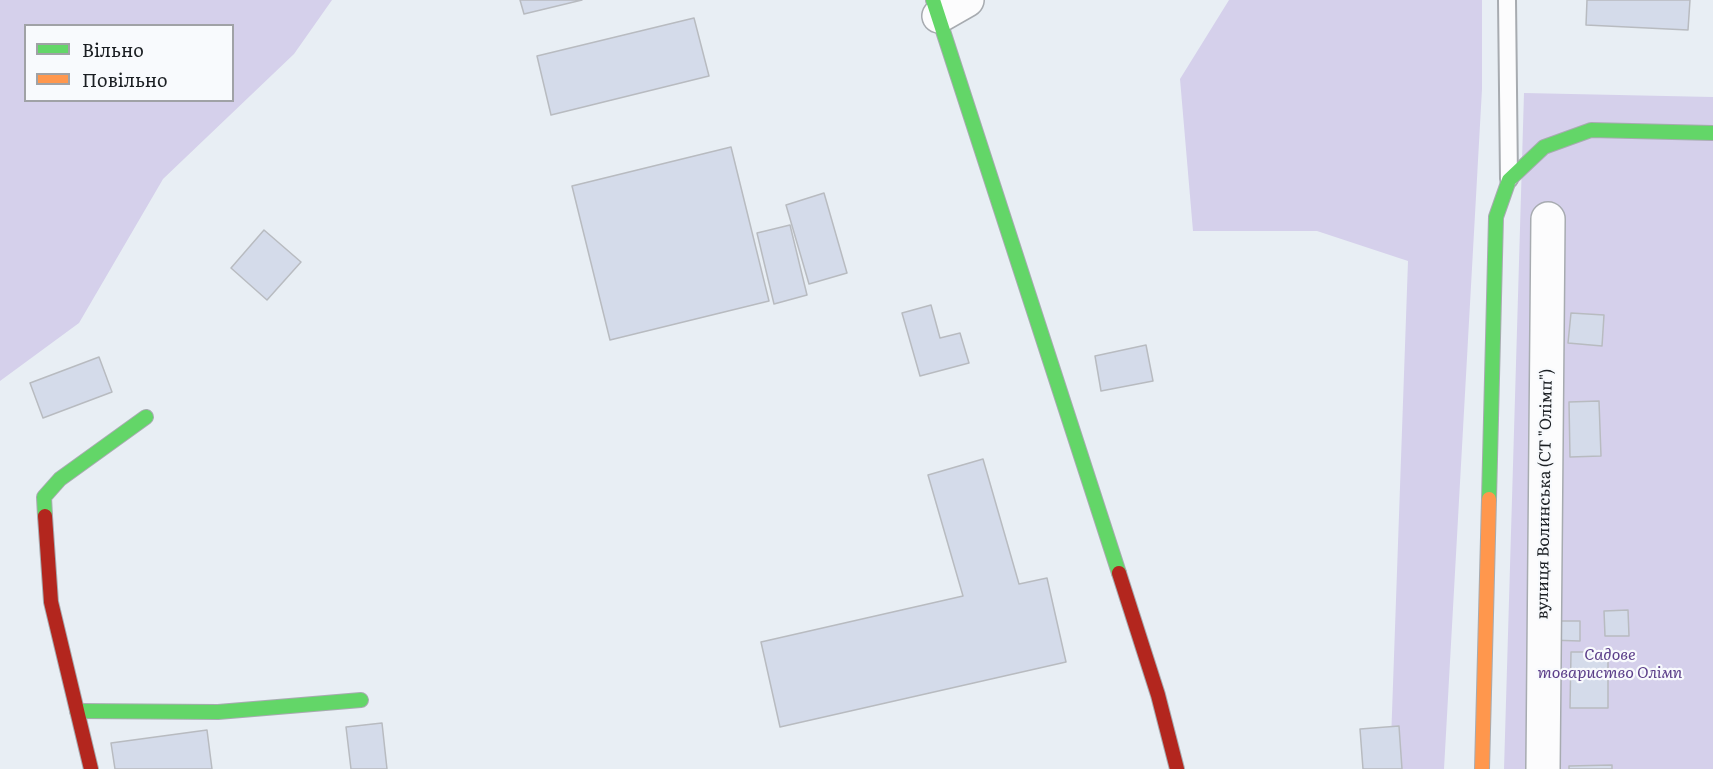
<!DOCTYPE html>
<meta charset="utf-8">
<style>
body{margin:0}
#map{position:relative;width:1713px;height:769px;overflow:hidden;background:#e8eef4;font-family:Literata,serif}
canvas{display:block}
.legend{position:absolute;left:24px;top:24px;width:210px;height:78px;box-sizing:border-box;background:#f8fafd;border:2px solid #a0a2a6;margin:0;padding:8px 10px;list-style:none;font-size:18px;color:#1b1f23}
.legend li{display:flex;align-items:center;gap:12px;height:30px}
.legend b{width:30px;border:2px solid #a0a2a6}
</style>
<div id="map">
<canvas width="1713" height="769"></canvas>
<ul class="legend">
<li><b style="height:8px;background:#63d668"></b>Вільно</li>
<li><b style="height:8px;background:#ff974d"></b>Повільно</li>
</ul>
</div>
<script>
const ctx = document.querySelector('canvas').getContext('2d');
ctx.lineJoin = 'round';
function paint(path, color) { ctx.fillStyle = color; ctx.fill(path, 'evenodd'); }
function stroke(path, color, width, dash) { ctx.strokeStyle = color; ctx.lineWidth = width; ctx.lineCap = dash ? 'butt' : 'round'; ctx.setLineDash(dash || []); ctx.stroke(path); }
function label(font, color, halo, rows, align = 'center') {
  ctx.font = font + ' Literata,serif'; ctx.lineWidth = 4.5; ctx.setLineDash([]); ctx.textBaseline = 'middle'; ctx.strokeStyle = halo; ctx.fillStyle = color; for (const [text, x, y, turn = 0] of rows) {
    ctx.save(); ctx.translate(x, y); ctx.rotate((+turn || 0) * Math.PI / 180); ctx.textAlign = isNaN(turn) ? turn : align; if (halo) ctx.strokeText(text, 0, 0); ctx.fillText(text, 0, 0); ctx.restore();
  }
}
paint(new Path2D(`
 M0,0H332L294,54L163,179L79,323L0,381ZM26,26H232V100H26Z
 M1229,0H1482V89L1444,769H1390L1408,261L1317,231H1193L1180,79Z
 M1524,93L1713,97V769H1504Z`), '#d5d0eb');
const building = new Path2D(`
 M520,0H582L524,14Z
 M1587,0H1690L1688,30L1586,25Z
 M694,18L709,76L551,115L537,56Z
 M731,147L769,301L610,340L572,186Z
 M824,193L847,273L809,284L786,205Z
 M790,225L807,295L774,304L757,233Z
 M264,230L301,262L267,300L231,268Z
 M931,305L940,338L960,333L969,363L920,376L902,313Z
 M1571,313L1604,315L1602,346L1568,343Z
 M1146,345L1153,381L1101,391L1095,356Z
 M99,357L112,392L43,418L30,383Z
 M1599,401L1601,456L1570,457L1569,402Z
 M983,459L1019,584L1047,578L1066,662L780,727L761,642L963,596L928,475Z
 M1628,610L1629,636H1605L1604,611Z
 M1549,621H1580V641L1549,640Z
 M1571,652H1608V708H1570Z
 M382,723L387,769H351L346,727Z
 M1399,726L1402,769H1363L1360,729Z
 M207,730L212,769H115L111,743Z
 M1612,765V769H1569V766Z`);
paint(building, '#d4dbea');
stroke(building, '#b8bbc0', 1.5);
const lane = new Path2D(`
 M1507,0L1509,179`);
const street = new Path2D(`
 M939,16L967,0
 M1543,769L1548,219`);
const fast = new Path2D(`
 M933,0L1119,573
 M1489,499L1496,217L1509,180L1544,147L1591,130L1713,133
 M45,516L44,497L60,479L146,417
 M77,711L218,712L361,700`);
const slow = new Path2D(`
 M1482,769L1489,499`);
const jam = new Path2D(`
 M45,516L51,602L91,769
 M1119,573L1158,695L1177,769`);
stroke(lane, '#a7abb0', 20);
stroke(street, '#a7abb0', 36);
stroke(fast, '#a7abb0', 16);
stroke(slow, '#a7abb0', 16);
stroke(jam, '#a7abb0', 16);
stroke(lane, '#fcfcfd', 16);
stroke(street, '#fcfcfd', 33);
stroke(fast, '#63d668', 14);
stroke(slow, '#ff974d', 14);
stroke(jam, '#b3261e', 14);
label('16px', '#1b1f23', '#f8fafd', [
 ["вулиця Волинська (СТ \"Олімп\")",1545,494,-89]
]);
label('italic 16px', '#5b3e89', '#f8fafd', [
 ["Садове",1610,655],
 ["товариство Олімп",1610,673]
]);
</script>
